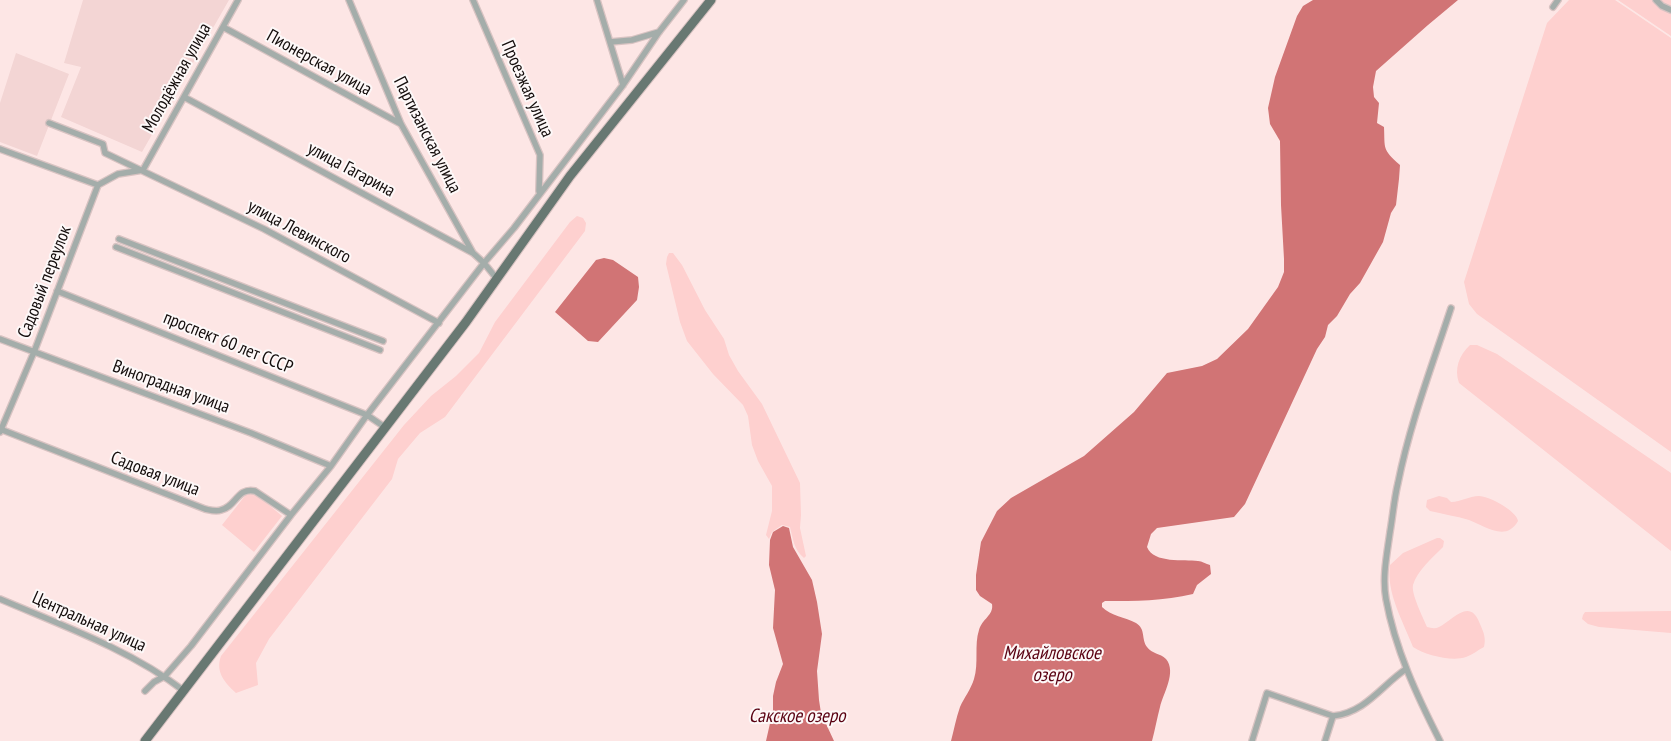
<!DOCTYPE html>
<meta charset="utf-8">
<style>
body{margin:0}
canvas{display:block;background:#fde6e5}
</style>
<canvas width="1671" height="741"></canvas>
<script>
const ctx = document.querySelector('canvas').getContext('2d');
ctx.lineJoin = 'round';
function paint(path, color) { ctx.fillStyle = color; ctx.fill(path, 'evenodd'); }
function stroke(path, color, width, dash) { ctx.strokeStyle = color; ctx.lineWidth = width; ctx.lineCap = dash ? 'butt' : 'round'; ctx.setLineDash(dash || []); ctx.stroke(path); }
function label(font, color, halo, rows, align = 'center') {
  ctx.font = font + ' "PT Sans Narrow",sans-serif'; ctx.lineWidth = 4; ctx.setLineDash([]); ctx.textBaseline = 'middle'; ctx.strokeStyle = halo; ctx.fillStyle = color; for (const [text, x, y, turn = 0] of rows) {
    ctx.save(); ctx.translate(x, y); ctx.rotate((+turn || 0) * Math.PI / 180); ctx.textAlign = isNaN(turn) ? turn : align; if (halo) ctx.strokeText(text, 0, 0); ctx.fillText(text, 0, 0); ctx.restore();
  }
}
paint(new Path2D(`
 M83,0H229L142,152L61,117L81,67L64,63Z
 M16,53L69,74L37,156L0,142V103Z`), '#f3d5d4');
paint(new Path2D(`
 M1569,0H1615L1671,38V452L1477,314L1469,304L1464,282L1547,23Z
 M1618,0H1671V36Z
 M577,216L583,218L586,223L585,231L445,417L420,433L398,459L392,479L269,639L256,663L258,685L236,693C225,683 215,672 221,656L404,425L431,396L456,376L479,353L495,322L570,222Z
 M669,253H673L682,265L705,310L724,339L729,355L738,371L762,404L800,483L801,515L800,528L806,556L804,558C794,550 793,539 790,527L782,525L772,532L769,539L766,535L772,511V486L758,461L752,445L748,416L743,405L713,374L687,341L680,322L666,264L667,257Z
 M1470,345H1477L1497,354L1671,473V551L1459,383C1454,369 1459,355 1470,345Z
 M248,492L256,494L282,516L254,552L222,525Z
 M1439,496L1447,498L1451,502C1461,502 1469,496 1479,496C1489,496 1517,511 1518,521C1506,543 1483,525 1469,520C1456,516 1442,514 1430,511L1426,507L1427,500Z
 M1437,538H1440L1444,541L1443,547C1433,557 1417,571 1413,585C1411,594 1423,617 1427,627C1431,628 1435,629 1439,627C1452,621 1470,596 1480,624C1484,633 1486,638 1484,647C1478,650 1472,655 1466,657C1452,662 1425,655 1413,647C1403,621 1386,593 1390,565L1403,553Z
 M1671,611V633L1599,627L1588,624L1582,619L1583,615L1585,612Z`), '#fed0cf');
paint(new Path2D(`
 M1313,0H1458L1428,25L1376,71L1373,87L1374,97L1379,103L1377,123L1384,127C1385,149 1382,149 1400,165L1399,179L1396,205L1391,213L1383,242L1360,283L1350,294L1337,316L1328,325L1325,337L1317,349L1245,504L1234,517L1157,528L1151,534L1147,547C1154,564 1184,559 1198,561C1202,561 1206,564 1210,565L1211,574L1197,585L1193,594C1164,601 1135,601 1105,601L1102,603V607C1111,616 1125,617 1136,623C1146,629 1141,639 1147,647C1152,654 1160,653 1166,659C1177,672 1163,694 1160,707C1157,718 1155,730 1152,741H951C954,730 956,718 960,707C964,698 971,689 974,679C979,663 974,645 979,630C982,619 994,615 992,604L980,596L976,590V575L981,542L997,511L1011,498L1084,456L1134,412L1167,373L1202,366L1217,359L1248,329L1278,287L1284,272V259L1281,205L1280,141L1270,124L1268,108L1275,77L1297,16L1303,6Z
 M604,258L613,260L638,277L639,287L637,300L598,342L588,341L555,312L596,260Z
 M783,526L789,528L793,547L812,580L817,602L822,634L817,671L819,700L821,713L834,741H766L773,710V696L776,682L783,664L773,628L775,590L769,565L770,540L773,532Z`), '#d17475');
const street = new Path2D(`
 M349,0L401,124L473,253
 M473,0L540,155L539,191
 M597,0L623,85
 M1656,0L1662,6L1671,10
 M1553,7L1558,0
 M223,27L401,124
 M610,42L632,40L659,32
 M184,97L473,253L484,263L497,279
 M49,123L103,144L105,153L264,229L439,323
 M0,149L98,185
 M143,170L238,0
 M119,239L383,341
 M116,247L380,350
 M57,291L367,415L386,428
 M0,339L251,433L331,466
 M0,429L205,509C210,510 216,512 221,510C236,507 237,487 255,491L291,515
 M0,432L34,352L98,185L118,174L143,170
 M0,599C61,625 131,650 184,691
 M145,691L154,682L165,676L191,646L291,515L331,466L367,415L484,263L514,228L623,85L659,32L684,0
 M1252,741L1267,693L1333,716C1365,713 1382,685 1406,669
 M1325,741L1333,716
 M1440,741C1417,696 1395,649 1386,599C1382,577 1387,554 1390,532C1393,515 1394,499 1398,483C1410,423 1432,366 1451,308`);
const primary = new Path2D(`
 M145,741L466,322L570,176L711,0`);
stroke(street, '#d8c3c2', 8);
stroke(primary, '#d8c3c2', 11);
stroke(street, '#a4adaa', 5.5);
stroke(primary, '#687872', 9);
label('18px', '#130c0b', '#fdf8f8', [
 ["Пионерская улица",319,63,29],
 ["Молодёжная улица",177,78,-61],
 ["Проезжая улица",527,89,66],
 ["Партизанская улица",427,135,63],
 ["улица Гагарина",351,170,28],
 ["улица Левинского",299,232,28],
 ["Садовый переулок",45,282,-69],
 ["проспект 60 лет СССР",228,343,22],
 ["Виноградная улица",171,387,20],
 ["Садовая улица",155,474,21],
 ["Центральная улица",89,622,24]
]);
label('italic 19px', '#590011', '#fdf8f8', [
 ["Михайловское",1052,654],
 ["озеро",1052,676],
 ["Сакское озеро",797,717]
]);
</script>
